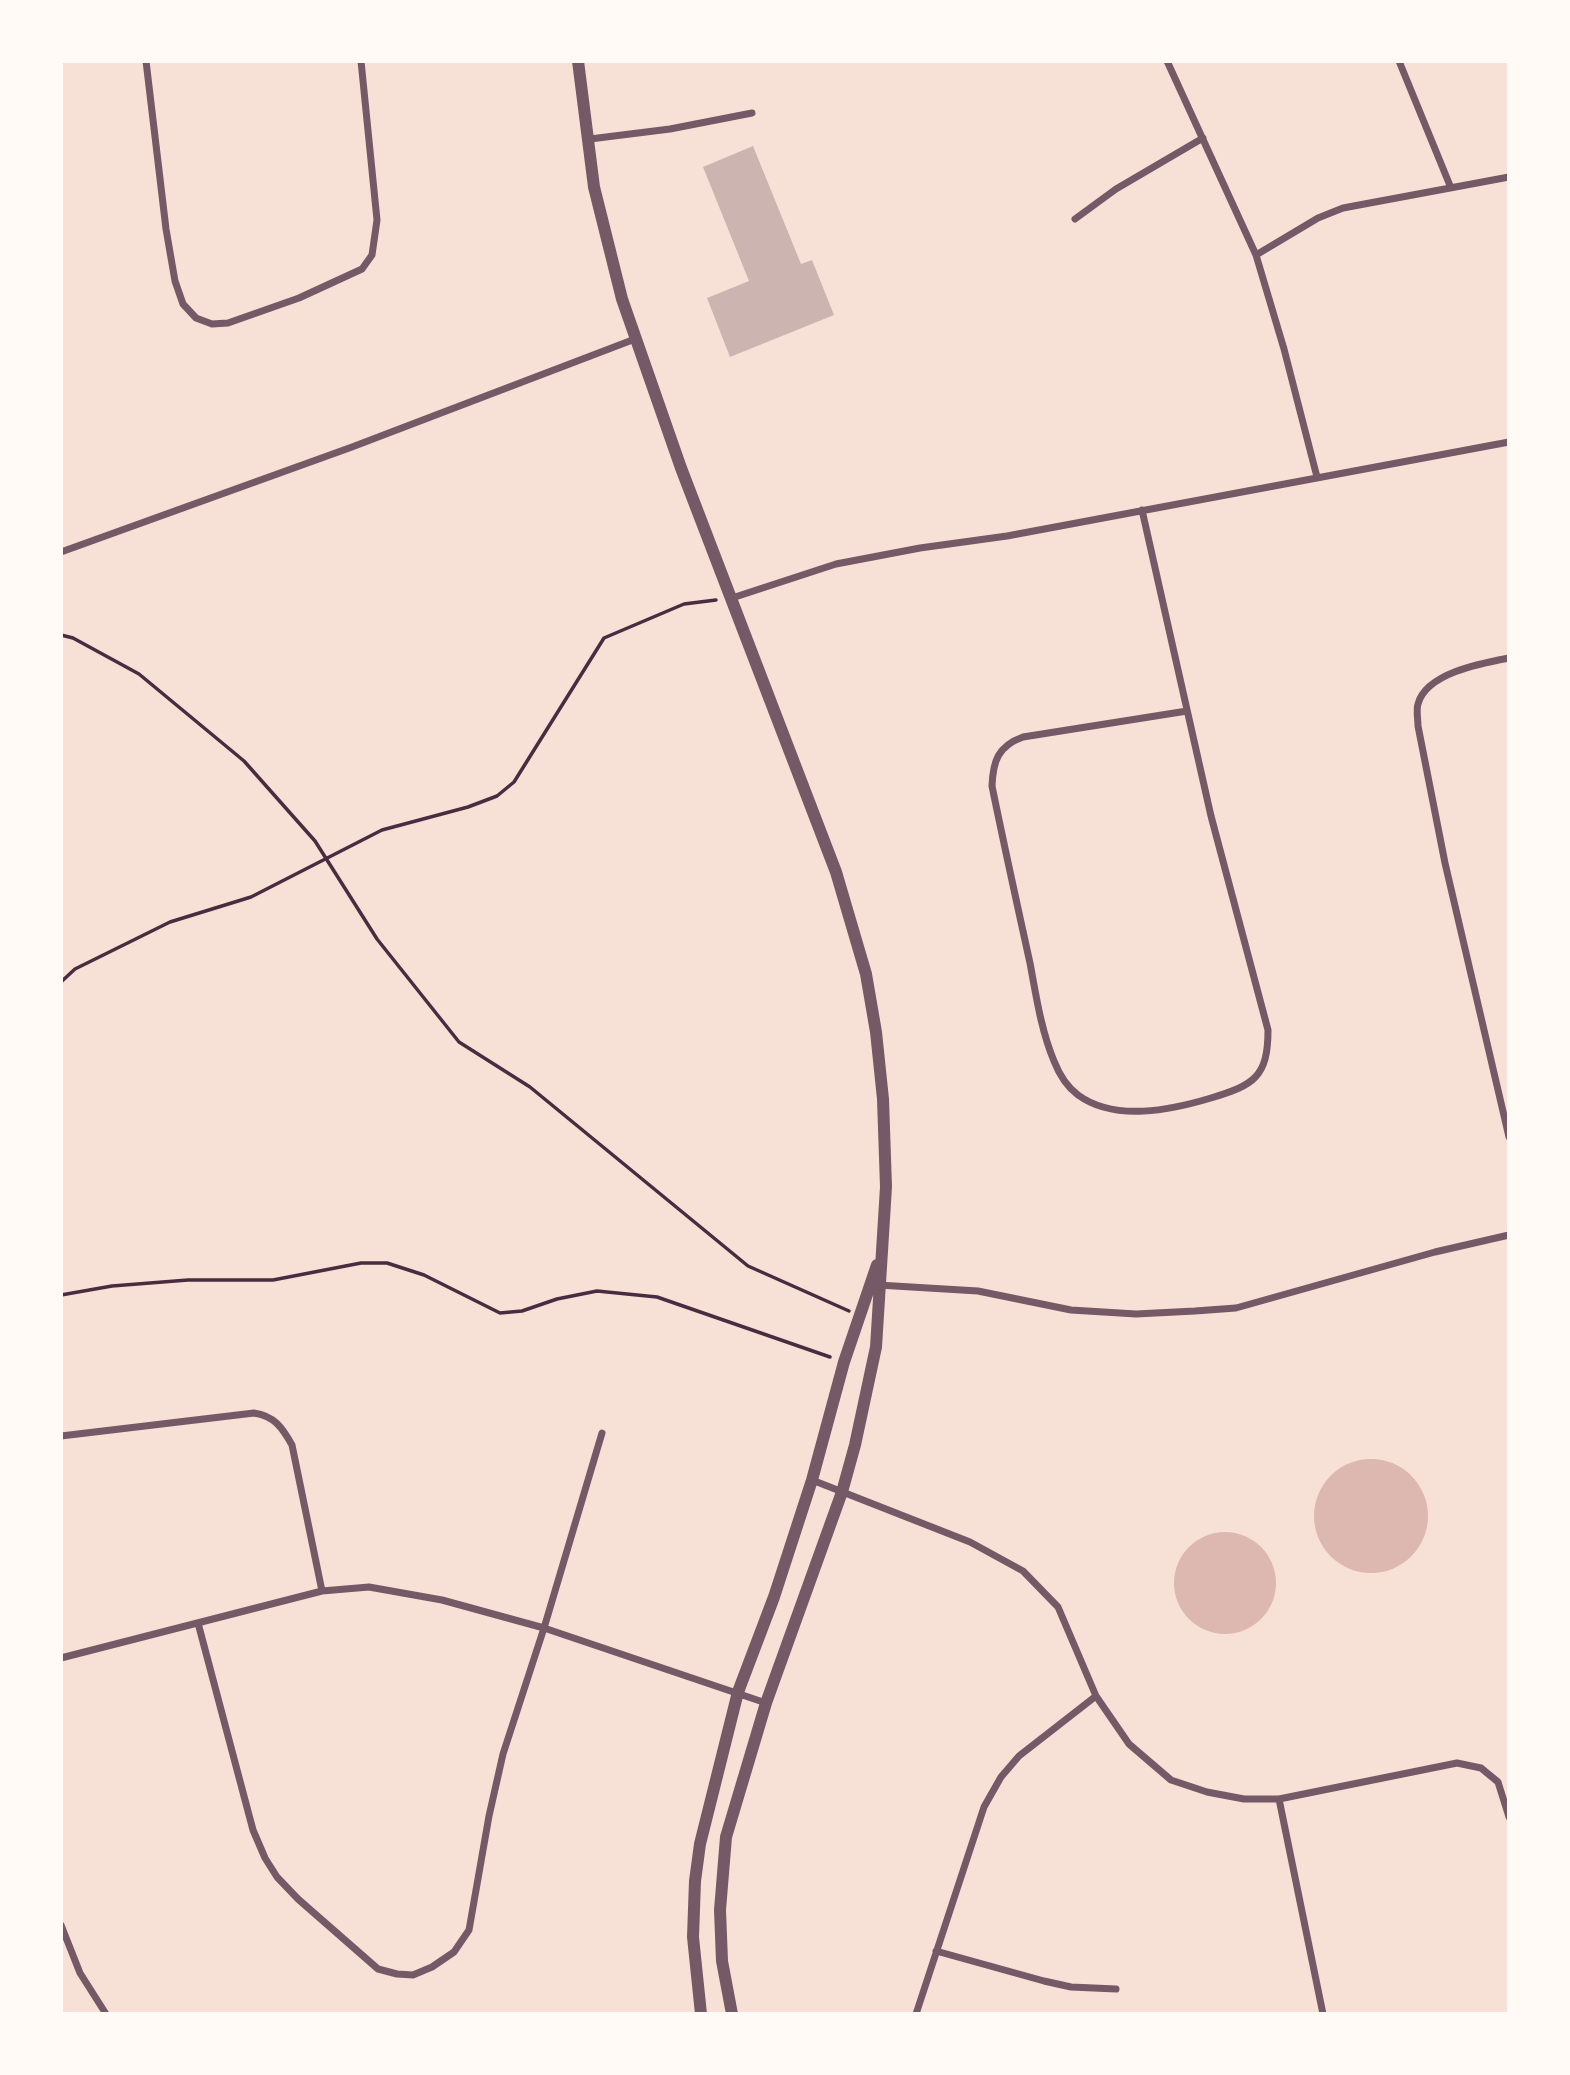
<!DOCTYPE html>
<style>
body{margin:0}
#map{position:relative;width:1570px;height:2075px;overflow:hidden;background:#f7e1d7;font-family:"Source Serif 4",serif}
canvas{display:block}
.frame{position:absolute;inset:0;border:63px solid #fffaf5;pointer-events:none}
</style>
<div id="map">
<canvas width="1570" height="2075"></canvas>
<div class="frame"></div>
</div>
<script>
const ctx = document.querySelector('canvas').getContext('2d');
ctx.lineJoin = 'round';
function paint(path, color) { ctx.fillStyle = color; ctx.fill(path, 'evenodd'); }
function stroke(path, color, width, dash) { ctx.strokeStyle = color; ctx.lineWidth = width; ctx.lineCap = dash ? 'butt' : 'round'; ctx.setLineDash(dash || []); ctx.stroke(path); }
paint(new Path2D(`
 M1314 1516a57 57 0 1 1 114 0a57 57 0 1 1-114 0Z
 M1174 1583a51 51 0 1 1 102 0a51 51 0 1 1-102 0Z`), '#dcb8b0');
paint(new Path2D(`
 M753,146L801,264L812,260L834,315L730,357L707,298L749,281L703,167Z`), '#ccb4b1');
stroke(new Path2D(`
 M61,635L73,638L139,674L244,761L315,841L377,939L459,1042L530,1087L748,1266L849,1311
 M61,982L75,969L170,922L251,897L382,830L468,807L497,796L514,782L604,638L684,604L716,600
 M61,1295L112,1286L188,1280H273L361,1263H387L424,1275L500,1313L522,1311L557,1299L597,1291L657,1297L830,1357`), '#4a2c40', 3.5);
stroke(new Path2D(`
 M146,61L166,229L175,281L183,304L196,318L212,324L228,323L299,298L362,269L372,255L377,220L361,61
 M1167,61L1256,255L1284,349L1317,477
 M1399,61L1451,188
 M590,139L670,129L752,113
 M1075,219L1116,189L1203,138
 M1256,255L1318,218L1343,208L1509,177
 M1142,510L1211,816L1268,1030C1268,1077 1254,1085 1211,1098C1171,1110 1115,1122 1078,1095C1066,1086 1059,1074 1054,1061C1041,1030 1036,995 1030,963C1017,904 1004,845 992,786C993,761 998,746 1023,737L1187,711
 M61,552L352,447L635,339
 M732,598L836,564L920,548L1007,536L1509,442
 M1509,658C1482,663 1426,673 1418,704C1416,710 1418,719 1418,726L1445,863L1509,1137
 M878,1285L978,1291L1071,1310L1136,1314L1195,1311L1236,1308L1435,1252L1509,1235
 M61,1436L254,1413C274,1416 282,1427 292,1445L322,1591
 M812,1480L970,1542L1023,1571L1058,1607L1096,1696L1129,1744L1171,1780L1207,1792L1244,1799H1279L1457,1763L1481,1768L1498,1782L1509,1817
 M198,1623L253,1830L265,1858L277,1877L298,1899L378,1969L397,1974L413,1975L432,1967L454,1952L469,1930L489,1816L503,1754L544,1628L602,1433
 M61,1658L322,1591L369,1587L442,1600L544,1628L766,1703
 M1279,1799L1323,2014
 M61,1925L80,1973L106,2014
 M936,1951L1044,1981L1071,1987L1116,1989
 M916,2014L984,1807L1001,1777L1019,1756L1096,1696`), '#755966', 7);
stroke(new Path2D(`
 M578,61L594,187L622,299L681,468L836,872L866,974L876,1032L883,1099L886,1187L876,1347L855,1445L842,1492L766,1703L726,1837L720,1910L722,1961L732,2014
 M701,2014L693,1937L695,1881L700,1844L738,1692L774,1597L812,1480L844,1362L877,1265`), '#755966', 12);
</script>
